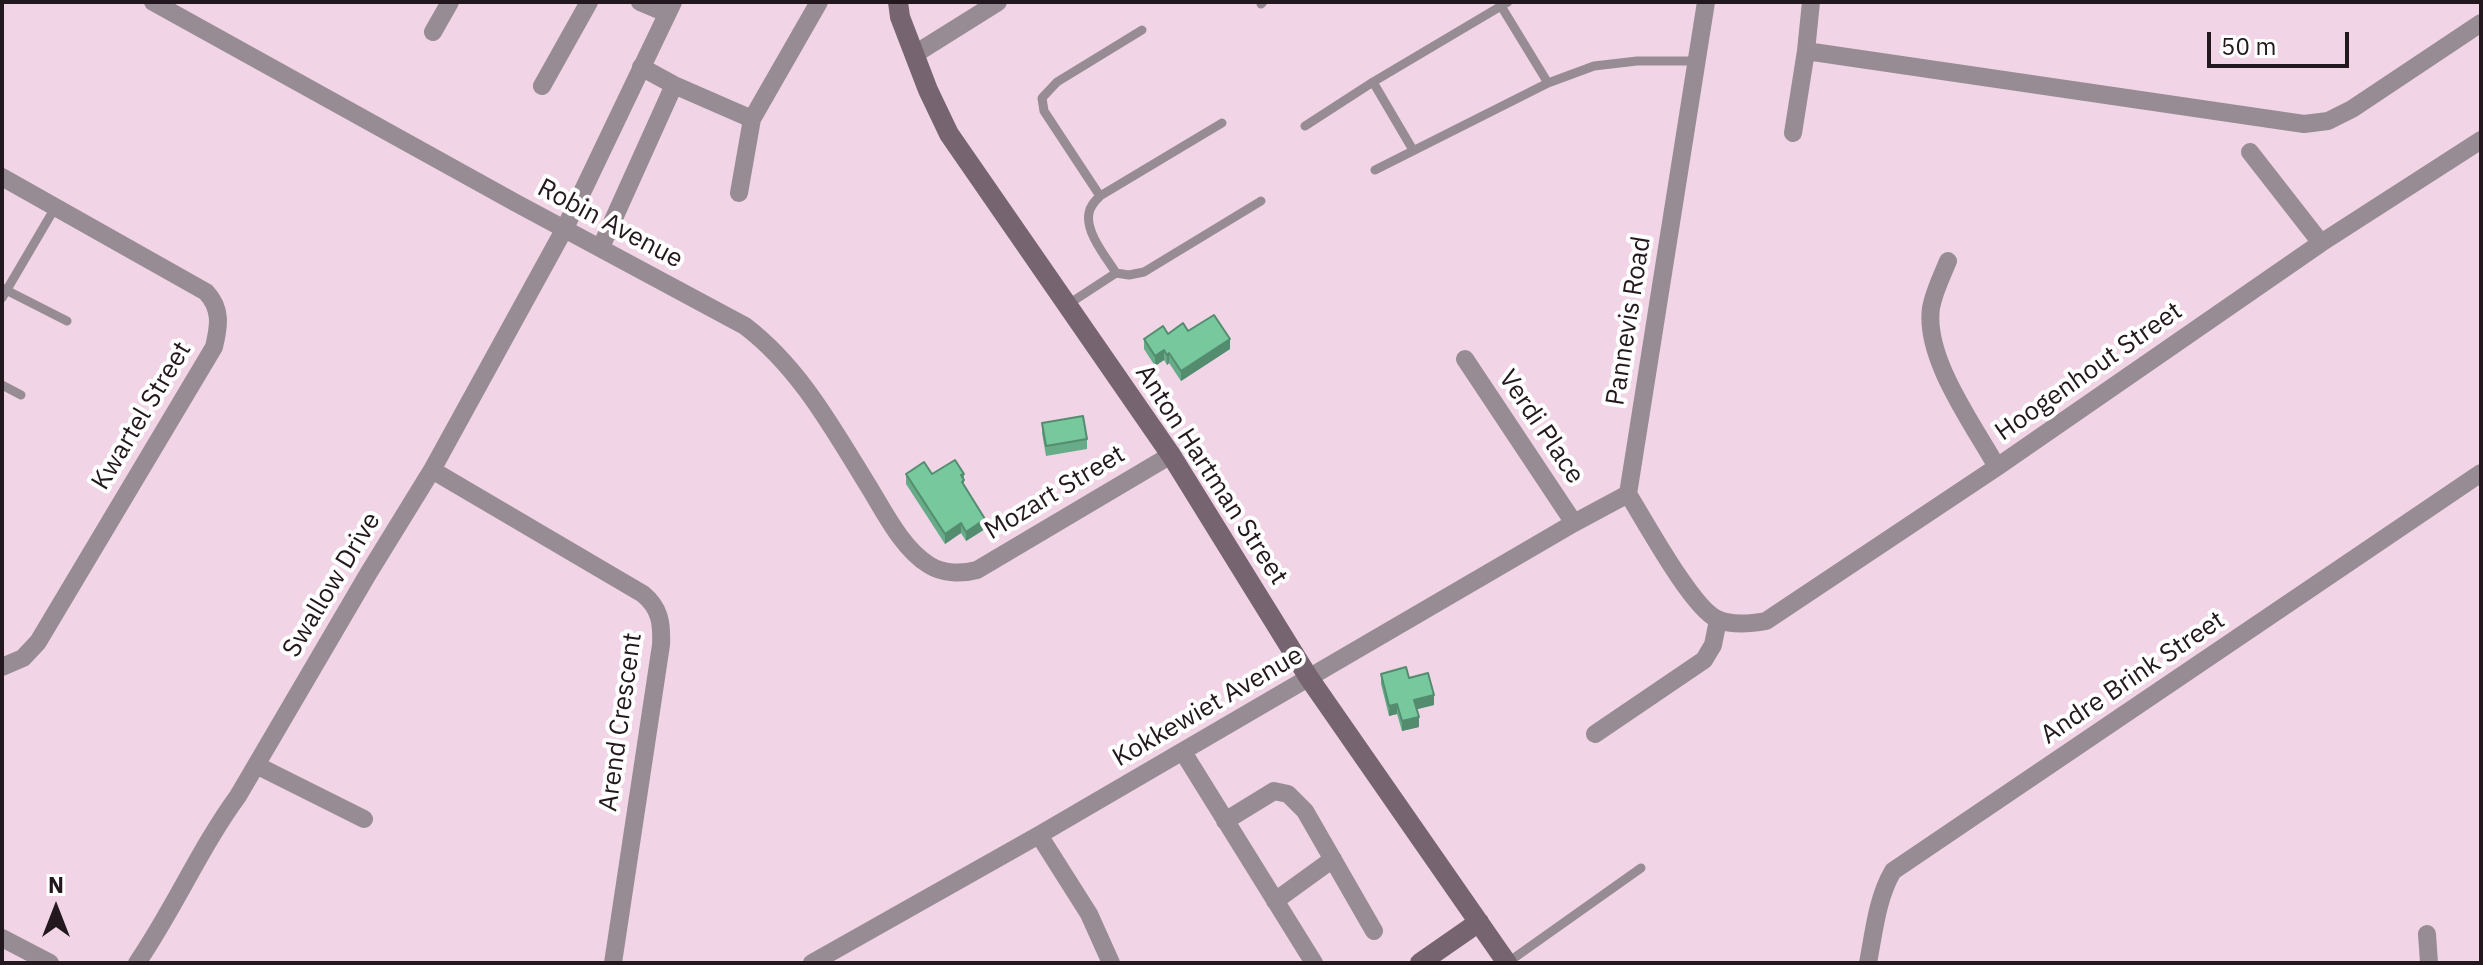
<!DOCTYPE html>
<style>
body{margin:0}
#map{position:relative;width:2483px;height:965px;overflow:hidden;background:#f1d5e7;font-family:"IBM Plex Sans",sans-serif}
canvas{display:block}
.frame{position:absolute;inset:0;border:4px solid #22181e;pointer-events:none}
.north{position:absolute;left:16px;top:869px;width:80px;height:80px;-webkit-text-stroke:6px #fff;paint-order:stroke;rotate:0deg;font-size:22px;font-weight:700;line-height:32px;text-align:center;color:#22181e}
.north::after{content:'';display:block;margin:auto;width:28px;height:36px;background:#22181e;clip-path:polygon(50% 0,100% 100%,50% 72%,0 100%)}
.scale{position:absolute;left:2207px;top:32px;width:142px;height:36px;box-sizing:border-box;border:4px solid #22181e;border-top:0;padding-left:10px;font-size:24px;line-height:28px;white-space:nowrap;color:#22181e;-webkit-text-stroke:6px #fff;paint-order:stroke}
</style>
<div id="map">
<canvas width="2483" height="965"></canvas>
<div class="frame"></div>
<div class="north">N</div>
<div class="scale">50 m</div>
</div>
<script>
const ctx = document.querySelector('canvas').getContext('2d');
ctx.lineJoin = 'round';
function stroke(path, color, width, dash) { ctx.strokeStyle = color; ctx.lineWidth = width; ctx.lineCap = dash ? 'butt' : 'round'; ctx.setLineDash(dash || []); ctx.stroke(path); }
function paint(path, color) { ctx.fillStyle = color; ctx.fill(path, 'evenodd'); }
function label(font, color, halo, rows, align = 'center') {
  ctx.font = font + ' "IBM Plex Sans",sans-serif'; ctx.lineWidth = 8; ctx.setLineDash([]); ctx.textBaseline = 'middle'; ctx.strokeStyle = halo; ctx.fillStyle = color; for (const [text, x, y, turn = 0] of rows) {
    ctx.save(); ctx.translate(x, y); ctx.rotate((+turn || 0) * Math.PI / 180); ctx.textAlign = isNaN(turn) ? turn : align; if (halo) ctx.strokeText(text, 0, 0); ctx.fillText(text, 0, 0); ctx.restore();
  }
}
stroke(new Path2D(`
 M1261,4L1263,2
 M1501,6L1548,83
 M1373,82L1413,150
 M1305,126L1373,82L1508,2
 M1375,170L1548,83L1594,66L1637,61H1697
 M1100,196L1044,111L1042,98L1057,82L1142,30
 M1116,273C1106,257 1085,232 1089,213C1090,206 1095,201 1100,196L1222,123
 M2,288L67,321
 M2,298L56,206
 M1067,305L1116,273L1129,275L1144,272L1261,201
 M2,385L21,395
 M1507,963L1641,868`), '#988c94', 9);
stroke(new Path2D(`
 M153,2L516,203L745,326C800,368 833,429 869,487C885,513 902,548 929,565C943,574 962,574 977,570L1171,455
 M640,2L666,13
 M1706,2L1628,494C1645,521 1692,608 1717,619C1732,626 1750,624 1766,621L1997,467L2321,243L2481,140
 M433,32L450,2
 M1806,51L2304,124L2328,121L2352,109L2481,23
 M915,54L998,2
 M641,67L674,85L752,119
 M542,86L589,2
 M1793,133L1806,51L1811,2
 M2250,152L2321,243
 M2,177L206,292C222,309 219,326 214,347L38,642L23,658L2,667
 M739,193L752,119L819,2
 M601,247L674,85
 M1948,261C1942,276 1934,291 1931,308C1924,358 1973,424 1997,467
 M1465,359L1574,523
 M432,470L643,594C660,608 662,623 661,645L613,963
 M1595,734L1704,660L1713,645L1718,620
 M1183,752L1314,963
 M256,765L364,819
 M1225,821L1274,791L1288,794L1305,811L1374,931
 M1039,835L1089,914L1111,963
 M1275,901L1333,859
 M2427,934L2429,963
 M2,938L50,963
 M137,963C174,909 200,848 238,796L368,574L432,470L565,228L673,2
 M812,963L1039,835L1574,523L1628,494
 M1868,963C1874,932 1877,898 1893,871L2481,473`), '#988c94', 18);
stroke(new Path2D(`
 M898,2L900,17L928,90L949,134L1171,455L1309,678L1507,963
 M1420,963L1479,922`), '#766570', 20);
paint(new Path2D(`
 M1188,331L1230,349L1181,381L1169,363L1167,365L1164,360L1155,366L1144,349V339Z
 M1042,423L1087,439V449L1046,456L1042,433Z
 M906,474H964V486L985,529L966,541L961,533L945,544L906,484Z
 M1381,674L1409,678L1434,705L1417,709L1419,727L1402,731L1397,714L1389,716L1381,684Z`), '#67ac88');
paint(new Path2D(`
 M1230,339V349L1181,381V371Z
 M1164,350V360L1155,366V356Z
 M1169,353V363L1167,365V355Z
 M985,519V529L966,541V532Z
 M961,523V533L945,544V534Z
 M1434,695V705L1414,710V700Z
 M1397,704V714L1389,716V706Z
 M1419,717V727L1402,731V721Z`), '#548c6f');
const building = new Path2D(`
 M1214,315L1230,339L1181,371L1169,353L1167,355L1164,350L1155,356L1144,339L1163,326L1168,334L1183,323L1188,331Z
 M1083,416L1087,439L1046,446L1042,423Z
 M955,460L964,474L961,475L964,480L962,482L985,519L966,532L961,523L945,534L906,474L924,462L932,474Z
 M1406,667L1409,678L1428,673L1434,695L1414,700L1419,717L1402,721L1397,704L1389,706L1381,674Z`);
paint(building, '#78c89e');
stroke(building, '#548c6f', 2);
label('26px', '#22181e', '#fff', [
 ["Robin Avenue",610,224,28],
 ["Pannevis Road",1629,321,-81],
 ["Hoogenhout Street",2089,372,-35],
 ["Kwartel Street",142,416,-59],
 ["Verdi Place",1541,427,56],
 ["Anton Hartman Street",1211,475,57],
 ["Mozart Street",1055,493,-31],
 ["Swallow Drive",332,585,-59],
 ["Andre Brink Street",2133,678,-34],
 ["Kokkewiet Avenue",1208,707,-30],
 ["Arend Crescent",621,722,-82]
]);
</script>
